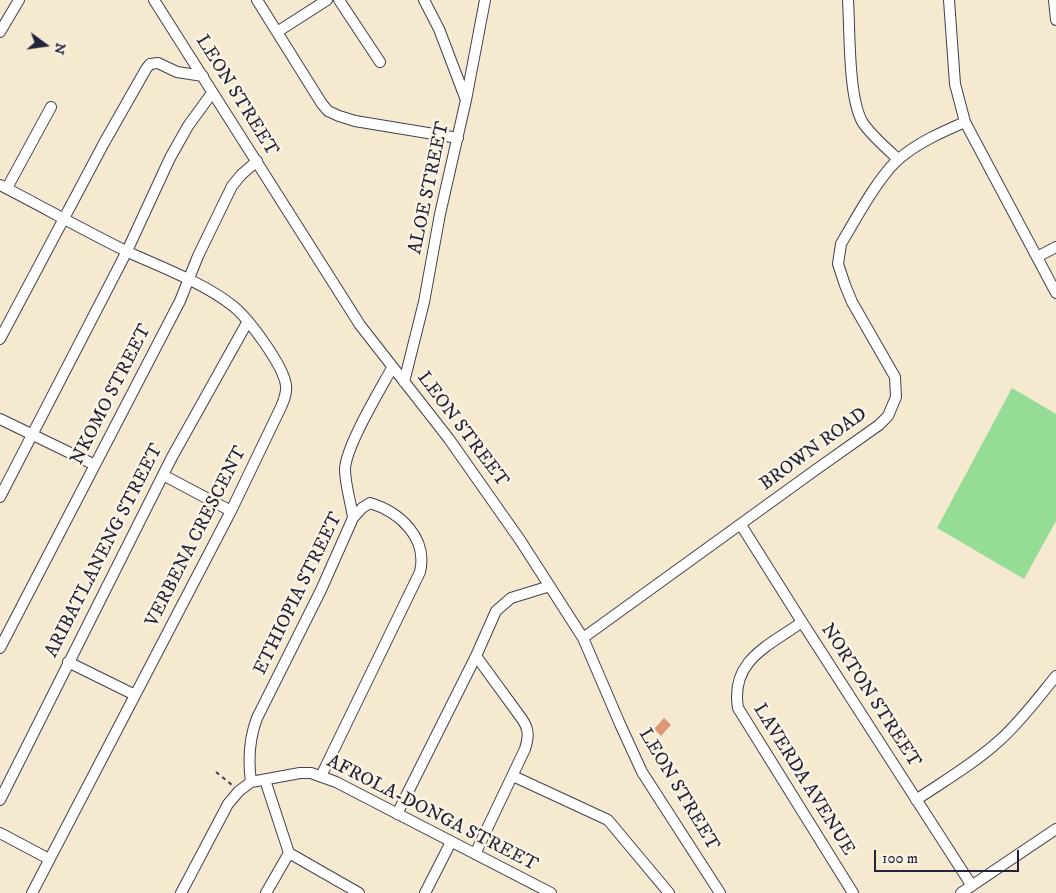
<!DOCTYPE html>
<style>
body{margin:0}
#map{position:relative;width:1056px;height:893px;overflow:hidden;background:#f5e9cf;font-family:"IM FELL DW Pica",serif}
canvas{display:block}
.north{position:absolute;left:20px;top:20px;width:50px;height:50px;-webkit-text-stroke:4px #fcf5e5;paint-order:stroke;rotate:104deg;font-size:14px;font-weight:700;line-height:20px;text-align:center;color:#22223b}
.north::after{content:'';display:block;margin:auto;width:18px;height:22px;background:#22223b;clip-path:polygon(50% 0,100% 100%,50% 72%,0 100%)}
.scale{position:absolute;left:874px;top:850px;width:145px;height:22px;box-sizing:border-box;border:2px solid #22223b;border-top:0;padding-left:6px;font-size:15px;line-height:18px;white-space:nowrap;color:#22223b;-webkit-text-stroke:4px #fcf5e5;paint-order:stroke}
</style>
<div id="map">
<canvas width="1056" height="893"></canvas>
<div class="north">N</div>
<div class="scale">100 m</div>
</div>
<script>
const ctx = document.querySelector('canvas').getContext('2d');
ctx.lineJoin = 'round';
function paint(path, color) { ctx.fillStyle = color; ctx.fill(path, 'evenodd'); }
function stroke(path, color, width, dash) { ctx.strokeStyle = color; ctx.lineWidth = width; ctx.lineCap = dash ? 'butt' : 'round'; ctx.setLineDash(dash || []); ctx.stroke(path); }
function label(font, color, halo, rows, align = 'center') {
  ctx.font = font + ' "IM FELL DW Pica",serif'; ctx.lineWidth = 5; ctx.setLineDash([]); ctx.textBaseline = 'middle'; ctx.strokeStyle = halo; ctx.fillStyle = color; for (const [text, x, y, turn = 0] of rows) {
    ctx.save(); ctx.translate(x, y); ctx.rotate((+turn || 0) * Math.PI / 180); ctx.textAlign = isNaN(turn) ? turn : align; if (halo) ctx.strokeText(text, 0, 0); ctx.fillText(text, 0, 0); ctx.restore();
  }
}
paint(new Path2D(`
 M1012,388L1056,414V521L1024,579L937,528Z`), '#95dd97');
paint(new Path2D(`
 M664,718L671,725L661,736L654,729Z`), '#dd9676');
const street = new Path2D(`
 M154,0L360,325L449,439L520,540L583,638L620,724L642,772L720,893
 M257,0L322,104L328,111L339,116L355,121L458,138
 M339,0L380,62
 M424,0L439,29L466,100
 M848,0C850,30 848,99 863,123C872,136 886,148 898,159
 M949,0L955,84L965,122L1056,293
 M1054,0L1056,20
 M0,32L19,0
 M277,32L327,0
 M0,185C43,207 85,231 128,252C163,268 204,283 233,306C249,319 283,365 286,385C287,393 284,400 281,407L231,511L32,893
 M7,188L51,107
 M1037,257L1056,247
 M0,339L104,143L146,69L150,64L158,63L177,72L203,76
 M404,382L424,302L440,214L466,100L485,0
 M0,419L95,465
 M163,475L231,511
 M0,497L127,251L170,158L188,126L212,93
 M353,518C351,502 345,485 345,469C346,446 380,390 392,368
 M741,525L802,622L972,886
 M802,622C769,646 730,660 738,708L853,893
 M583,638L814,471L879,425L888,416L896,397L895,377L852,302L845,285L838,264L841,244C855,220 880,174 900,158C919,142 942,132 965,122
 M0,648L180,301L198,256L232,186L241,175L257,161
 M68,662L135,695
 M513,776L608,820L669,893
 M265,780L289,853L359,893
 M251,782C248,760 249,739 257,718L321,590L353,518L362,508L370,503C400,512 428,538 420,572L321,776
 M0,800L172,457L248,321
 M916,800C944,781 975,763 1000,740C1021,721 1038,698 1056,676
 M397,814L476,656L496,611L511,598L550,586
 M0,833L49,859
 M475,854L525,749C529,737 529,729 522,719L476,656
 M181,893L228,804L239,791L251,782L300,773H311L336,782L551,893
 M266,893L289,853
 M425,893L451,842
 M961,893L1056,829`);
stroke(street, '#424051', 12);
stroke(new Path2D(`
 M216,772L232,785`), '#424051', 2, [4, 4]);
stroke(street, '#fff', 10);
label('19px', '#22223b', '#fcf5e5', [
 ["LEON STREET",236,96,58],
 ["ALOE STREET",430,188,-78],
 ["NKOMO STREET",112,395,-63],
 ["LEON STREET",462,430,53],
 ["BROWN ROAD",814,450,-36],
 ["VERBENA CRESCENT",197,537,-63],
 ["ARIBATLANENG STREET",105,551,-63],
 ["ETHIOPIA STREET",299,594,-64],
 ["NORTON STREET",870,696,57],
 ["LAVERDA AVENUE",803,780,58],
 ["LEON STREET",678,790,59],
 ["AFROLA-DONGA STREET",432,814,27]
]);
</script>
